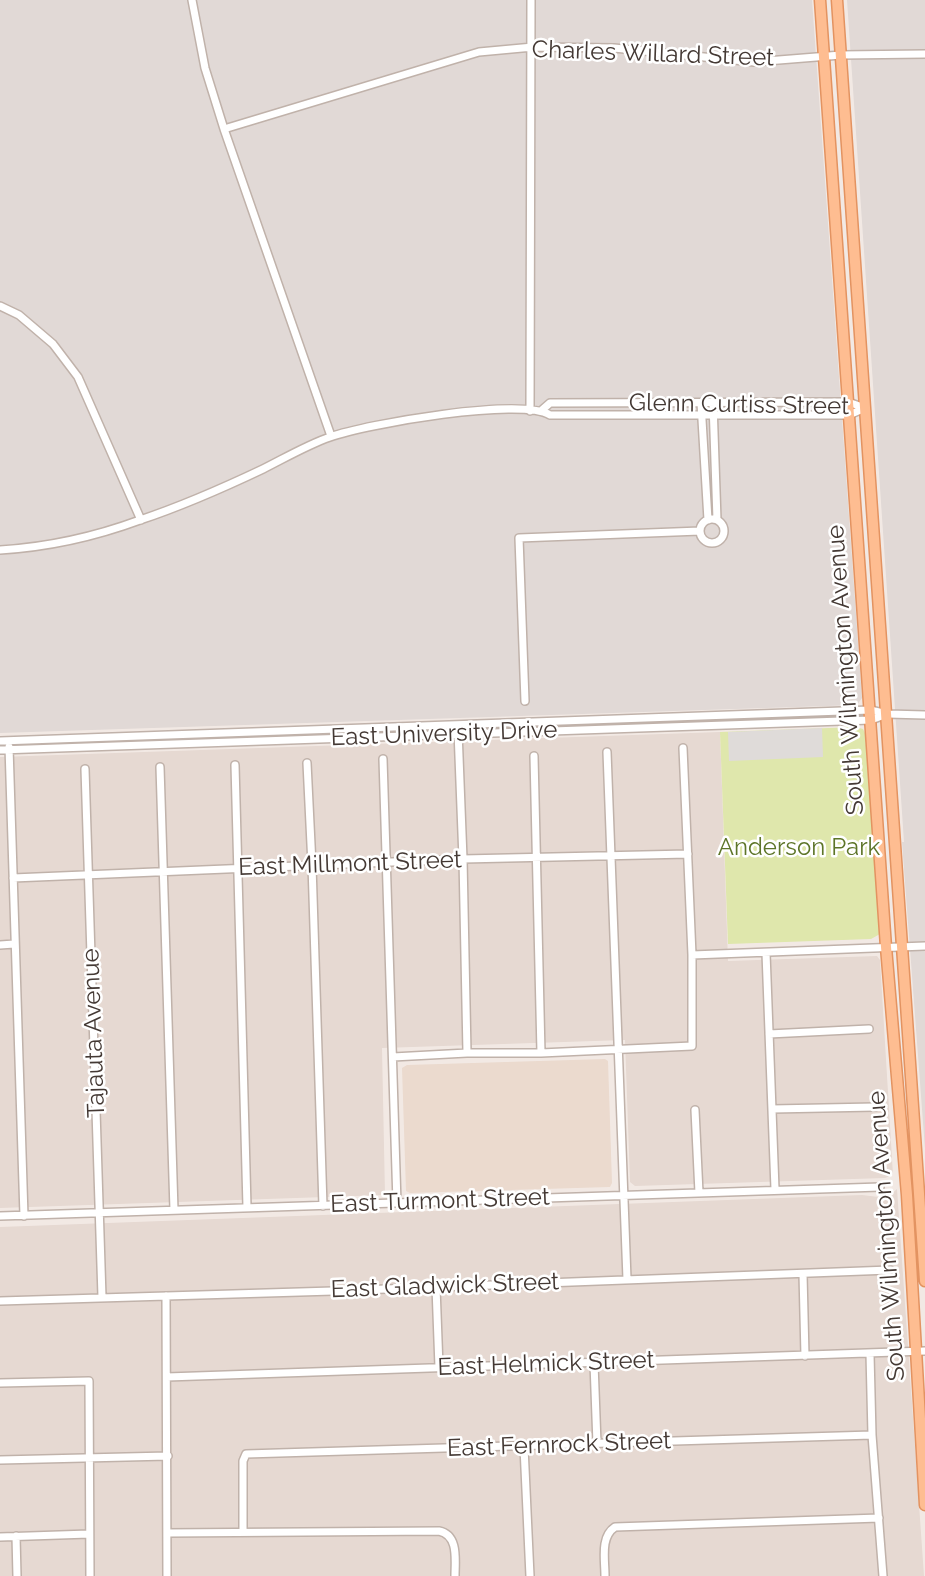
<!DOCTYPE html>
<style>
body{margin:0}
canvas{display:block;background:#f2e9e4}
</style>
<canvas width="925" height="1576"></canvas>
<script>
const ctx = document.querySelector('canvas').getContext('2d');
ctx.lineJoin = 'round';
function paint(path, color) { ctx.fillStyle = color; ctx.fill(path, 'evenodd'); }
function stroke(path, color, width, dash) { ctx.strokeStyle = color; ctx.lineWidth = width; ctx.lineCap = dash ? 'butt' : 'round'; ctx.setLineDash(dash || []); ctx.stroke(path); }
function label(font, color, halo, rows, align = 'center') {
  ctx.font = font + ' Raleway,sans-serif'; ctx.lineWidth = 5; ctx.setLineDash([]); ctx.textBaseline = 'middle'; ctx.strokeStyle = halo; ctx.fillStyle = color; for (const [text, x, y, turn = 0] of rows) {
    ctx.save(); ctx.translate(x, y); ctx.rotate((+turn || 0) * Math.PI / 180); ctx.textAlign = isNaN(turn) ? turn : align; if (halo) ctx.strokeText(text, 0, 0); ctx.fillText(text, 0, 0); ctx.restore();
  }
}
paint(new Path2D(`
 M720,732L728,961L877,956L880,960L893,1175L885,1178L635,1186L630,1182L625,1040L382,1048L385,1195L0,1208V757Z
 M897,1189L924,1576H0V1227L862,1195L887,1198Z`), '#e6d9d2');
paint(new Path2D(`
 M0,0H812L862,698L857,705L0,733Z
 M847,0H925V1149L902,842H904Z`), '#e1d9d6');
paint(new Path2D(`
 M605,1059L608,1061L612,1183L610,1187L410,1193L406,1191L402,1068L407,1065Z`), '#ebdace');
paint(new Path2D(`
 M856,727L863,729L865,733L880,934L871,939L728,944L720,732Z`), '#dfe7ac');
paint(new Path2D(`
 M822,728L823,757L729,761L728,732Z`), '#dfdbd9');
const minor = new Path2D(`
 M192,0L205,68L224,129L331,436
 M224,129L479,52L533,47L614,48L754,62L841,55L925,54
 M0,306L19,315L53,344L78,377L141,520
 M701,403L708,520
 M713,403L717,520
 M542,410L550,403L848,402L865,408
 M530,411L531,0
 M700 531a12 12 0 1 1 24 0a12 12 0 1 1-24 0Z
 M0,550C49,547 94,537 140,520C182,506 223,488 263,469C285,458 307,445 330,437C366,424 521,397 550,415H849L865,408
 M525,701L519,538L700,531
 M458,731L463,859L467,1053
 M0,741L870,710L888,714L925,715
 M9,747L24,1216
 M0,750L871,720L887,714
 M607,752L627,1279
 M534,756L541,1053
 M383,759L397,1203
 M307,763L312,865L323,1206
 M235,765L247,1207
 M160,767L174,1210
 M85,769L102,1297
 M13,878L463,859L688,854
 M0,945L14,944
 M766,953L775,1189
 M692,955L925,946
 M769,1034L869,1029
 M393,1057L467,1053H541L692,1046V955L683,748
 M772,1109L875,1107
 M695,1110L699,1193
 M0,1216L880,1187
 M803,1274L805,1356
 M436,1287L439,1367
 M166,1296L167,1576
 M0,1301L333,1291L890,1270
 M870,1354L872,1435L883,1576
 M594,1363L597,1444
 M167,1377L925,1351
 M0,1383L89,1381L90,1576
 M524,1447L530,1576
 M0,1460L168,1456
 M243,1531V1461L246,1454L872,1435
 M168,1533L439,1531C459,1535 455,1560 455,1576
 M16,1536L17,1576
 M0,1537L89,1534
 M605,1576C605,1559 600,1537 615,1527L879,1518`);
const major = new Path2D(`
 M820,0L886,947L907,1195L925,1505
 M837,0L925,1281`);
stroke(minor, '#c0b2aa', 10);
stroke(major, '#e39361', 13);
stroke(minor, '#fff', 7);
stroke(major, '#febd91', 10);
label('24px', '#443934', '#fff', [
 ["Charles Willard Street",653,54,2],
 ["Glenn Curtiss Street",739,405,1],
 ["South Wilmington Avenue",846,670,-94],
 ["East University Drive",444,734,-2],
 ["East Millmont Street",350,864,-2],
 ["Tajauta Avenue",94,1033,-92],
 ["East Turmont Street",440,1201,-2],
 ["South Wilmington Avenue",887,1236,-94],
 ["East Gladwick Street",445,1286,-2],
 ["East Helmick Street",546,1364,-2],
 ["East Fernrock Street",559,1445,-2]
]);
label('24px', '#5d7528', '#fff', [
 ["Anderson Park",799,848]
]);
</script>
